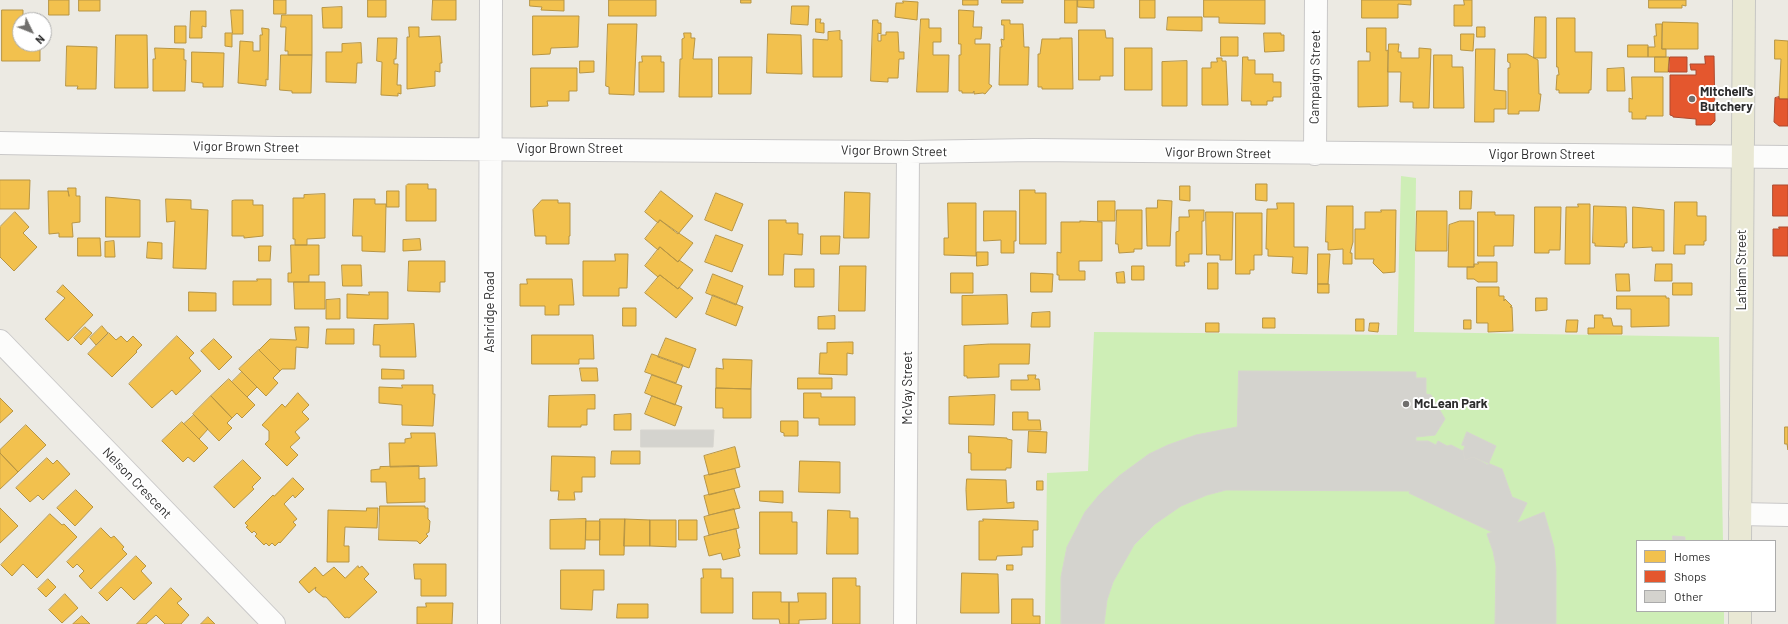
<!DOCTYPE html>
<style>
body{margin:0}
#map{position:relative;width:1788px;height:624px;overflow:hidden;background:#eceae3;font-family:Barlow,sans-serif}
canvas{display:block}
.legend{position:absolute;left:1636px;top:540px;width:140px;height:72px;box-sizing:border-box;background:#fff;border:1px solid #ababab;margin:0;padding:5px 7px;list-style:none;font-size:12px;color:#2d2d2d}
.legend li{display:flex;align-items:center;gap:8px;height:20px}
.legend b{width:20px;border:1px solid #ababab}
.north{position:absolute;left:12px;top:12px;width:40px;height:40px;box-sizing:border-box;background:#fff;border:1px solid #ababab;border-radius:50%;rotate:133deg;font-size:11px;font-weight:700;line-height:16px;text-align:center;color:#2d2d2d}
.north::after{content:'';display:block;margin:auto;width:14px;height:18px;background:#706f6d;clip-path:polygon(50% 0,100% 100%,50% 72%,0 100%)}
</style>
<div id="map">
<canvas width="1788" height="624"></canvas>
<ul class="legend">
<li><b style="height:11px;background:#f2c14e"></b>Homes</li>
<li><b style="height:11px;background:#e4572e"></b>Shops</li>
<li><b style="height:11px;background:#d4d3ce"></b>Other</li>
</ul>
<div class="north">N</div>
</div>
<script>
const ctx = document.querySelector('canvas').getContext('2d');
ctx.lineJoin = 'round';
function paint(path, color) { ctx.fillStyle = color; ctx.fill(path, 'evenodd'); }
function stroke(path, color, width, dash) { ctx.strokeStyle = color; ctx.lineWidth = width; ctx.lineCap = dash ? 'butt' : 'round'; ctx.setLineDash(dash || []); ctx.stroke(path); }
function label(font, color, halo, rows, align = 'center') {
  ctx.font = font + ' Barlow,sans-serif'; ctx.lineWidth = 4; ctx.setLineDash([]); ctx.textBaseline = 'middle'; ctx.strokeStyle = halo; ctx.fillStyle = color; for (const [text, x, y, turn = 0] of rows) {
    ctx.save(); ctx.translate(x, y); ctx.rotate((+turn || 0) * Math.PI / 180); ctx.textAlign = isNaN(turn) ? turn : align; if (halo) ctx.strokeText(text, 0, 0); ctx.fillText(text, 0, 0); ctx.restore();
  }
}
paint(new Path2D(`
 M1401,176L1416,178L1414,332L1719,337L1723,541H1637V611H1724V624H1045L1047,473L1088,471L1094,332L1397,335Z`), '#ceeeb6');
const homes = new Path2D(`
 M49,0H69V15H49Z
 M79,0H100V11H79Z
 M274,0H286V14H274Z
 M368,0H386V17H368Z
 M433,0H456V20H432Z
 M530,0H564V11L541,10L542,7L530,6Z
 M609,0H656V16H609Z
 M741,0H751V3H741Z
 M963,0H978V5H963Z
 M1002,0H1023V3H1002Z
 M1065,0H1077V23H1065Z
 M1078,0H1094V8L1078,7Z
 M1140,0H1155V18H1140Z
 M1204,0H1265V24L1219,23V17H1204Z
 M1362,0H1411V5L1398,4V18H1362Z
 M1464,0H1472V26H1454V5H1464Z
 M1649,0H1686V6L1682,5V8H1649Z
 M903,1L918,2L917,20L895,17L896,3H903Z
 M792,6H809L808,25L791,24Z
 M342,7V28H323L322,8Z
 M2,10H23V20H20V44H40V61H2Z
 M231,10H243V34H232V47L225,46V33H232Z
 M959,10L974,11L973,27H982L981,39H975V44H990L989,84L992,86L985,94L983,93L974,94V91L973,93H962V91H959V55H961V44H959Z
 M191,11H206V27L202,26V38H190Z
 M282,15H312V55H288V51H285L286,27H281Z
 M533,16H579L578,47L551,48L550,54L533,55Z
 M1168,17H1202V31L1167,30Z
 M1535,17H1546V58H1534Z
 M1557,18H1575V52H1592L1591,90H1589V93H1559V90H1556L1557,75H1559L1558,67H1557Z
 M816,19H821L820,23H824V33L816,32Z
 M921,19H929V28H941V42H933V55H949L948,92H917Z
 M873,20H878V23H881V34L878,33V41H881V35H886V32H898L899,52H904V59H899L898,78H888V82L871,81Z
 M1002,20H1010V24H1023L1024,47H1029L1028,85H999L1000,47H1002L1001,39L1004,40V25H1002Z
 M1663,22L1698,23V49H1662Z
 M608,24H637L634,95L609,94V87L606,86Z
 M1656,24H1662V49H1666V57H1648V47H1655L1654,36H1656Z
 M175,26H186V43H175Z
 M409,27H419V37L440,36L442,63H440V72L435,71V86L407,89V37H409Z
 M1477,27H1485V37H1477Z
 M262,28L269,29L268,80L266,79V86L238,83L240,41L253,42V51H260V35H262Z
 M1367,28H1386V51L1388,50V106L1358,107V61H1370V52H1367Z
 M1079,30H1105L1106,38H1113V76H1100V80H1079Z
 M840,31V40H842V77H813V39L828,40V32Z
 M684,33H691V38H695L693,59H712V97H679L680,59H682V39L684,38Z
 M1264,33H1281V35H1284V51L1265,52Z
 M768,34L801,35L802,74L767,73Z
 M1461,34H1474L1473,51L1461,50Z
 M116,35H147L148,88H115Z
 M1221,37H1238V56H1221Z
 M378,38H397L396,59H394V64H398L397,85H401V94L398,93V96L381,95L382,62L377,61Z
 M1060,38H1072L1073,89H1042V87H1038V54H1040L1042,39H1060Z
 M1775,40L1788,41V99H1779L1781,59H1775Z
 M361,43L362,63H357L356,83L326,82V52H342V44Z
 M1389,44H1399L1398,52H1401V58H1419V48L1431,49L1429,108H1413V102H1400L1401,72H1388Z
 M1628,45H1648V57H1628Z
 M67,46L97,47L96,89H77L78,86H66Z
 M155,48L184,49V60H186L185,91H153V59H155Z
 M1125,48H1152V90H1125Z
 M1476,49H1495L1494,90L1506,91V109H1494V122H1475Z
 M192,52L224,53L223,87H203V83L192,82Z
 M1508,54H1527L1538,60L1539,94H1541L1539,111H1519V114H1508V68H1510V63L1508,62Z
 M281,55H312L311,93H292V91L280,90Z
 M1434,55H1452V67H1463L1464,108H1434Z
 M642,56H661V62H664V92H639V62H642Z
 M719,57H752L751,94H719Z
 M1243,57H1248V60H1255V74H1273V82H1281V97H1273V101H1267V105H1251V101H1242Z
 M1655,57H1669L1668,72H1655Z
 M1217,58H1222V61H1226L1228,105H1202V68H1211V62H1217Z
 M580,61H594V72L580,73Z
 M1187,61V106H1162V62Z
 M531,68H577V91H569V101H547L548,106L531,107Z
 M1624,68L1625,91H1607V69Z
 M1632,77H1663V116H1646V119H1632V112H1629V98L1632,99Z
 M0,180H30L29,209H0Z
 M408,184H428V189H436V221H406V186Z
 M1256,184H1267V201L1256,200Z
 M1180,186H1190V201L1180,200Z
 M68,188H76V196H80V222L72,223L73,237H59V233L49,234L48,191H68L69,196Z
 M1020,190H1035V193H1046V244H1020Z
 M387,191H399V207H387Z
 M661,191L693,216L678,234L660,220L658,223L645,212Z
 M1460,191H1472L1471,209H1460Z
 M845,192L870,193L869,238H844Z
 M716,193L743,204L732,231L705,220Z
 M325,194V238L307,239V245H295V239H293V198H304V195Z
 M106,197L140,200V237H106Z
 M166,199L191,200V209L208,210L206,269L173,268L175,221L167,222Z
 M354,199H375V204H386L385,252L362,251V236H353Z
 M235,200H253V205H263V236L244,238V236H232V201Z
 M542,200H558V203H570V236H569V244H546V236H535L533,210Z
 M1158,200L1172,201L1170,246H1147L1146,208H1157Z
 M1098,201H1115V221H1098Z
 M1675,202H1697V216H1706V241H1704V245H1685V254H1674Z
 M948,203H976V256L944,255V238H948Z
 M1277,203H1294V247H1308L1307,274L1292,273L1293,257L1268,256V249H1266L1267,209H1277Z
 M1578,204H1590V264H1565L1566,207H1578Z
 M1327,206H1353V242L1350,253H1352V264H1343V249L1328,250V242H1326Z
 M1594,206L1626,207L1627,243H1625L1624,247L1595,246V243H1593Z
 M1535,207H1561L1560,250H1549V253H1535Z
 M1633,207L1664,210V251H1652V247L1633,248Z
 M1117,210H1142V249H1134V252L1119,253L1118,244H1116Z
 M1189,210H1204V221H1202V254H1189V262H1184L1185,266H1176V232L1179,231V217H1189Z
 M1381,210H1396L1395,272L1383,273L1373,263L1374,259H1355V229H1365V212H1381Z
 M984,211H1016V241H1014V253H1001V240L984,241Z
 M1417,211H1447V251H1416Z
 M15,212L29,227L23,233L37,247L14,271L0,257V227Z
 M1206,212H1233L1232,260H1220V255H1207Z
 M1478,212H1495V215H1514L1513,246H1494V256H1478Z
 M1236,213H1262V255H1254V270H1250V274H1236Z
 M660,220L693,243L678,262L660,247L658,250L645,239Z
 M769,220H786V223H798V234H803L802,255L784,254L783,275H769Z
 M1080,221L1102,222V261H1079V271H1085V280H1059V275H1057V252L1061,253V222H1080Z
 M1460,221H1474V267H1448L1449,225Z
 M716,235L743,245L732,272L705,262Z
 M821,236H840L839,254H821Z
 M78,238H100L101,256H78Z
 M420,239L421,250L403,251V240Z
 M114,241L115,257H105V242Z
 M148,242L162,243V259L147,258Z
 M291,245H319V275H309V282H288V273H291Z
 M259,246H271L270,261H259Z
 M660,247L678,262L679,260L693,270L678,289L660,275L658,277L645,266Z
 M977,252H988V265L977,266Z
 M615,254H628L627,288H619V296H583V261H615Z
 M1318,254H1330L1328,284H1318Z
 M409,261H445V282H440V292L408,291Z
 M1478,262H1497V282H1478L1474,279H1467V267H1474V264H1478Z
 M1208,263H1218V289H1208Z
 M1656,264H1672V281H1655Z
 M342,265H361L362,286H343Z
 M840,266H866L865,311H839Z
 M1132,266H1144V280H1132Z
 M795,269H814V287H795Z
 M1124,272L1125,283H1117L1116,273Z
 M951,273H973V293H951Z
 M1031,273L1053,274L1052,292H1031Z
 M713,274L743,286L736,305L706,293Z
 M1616,274H1629L1630,291H1617Z
 M660,275L678,289L679,287L693,298L676,318L645,293Z
 M257,279H271V305H233V281H257Z
 M527,279H572L574,305H559V315H545V306H520V284H527Z
 M294,282H325V309H295Z
 M1673,283H1692V295H1673Z
 M1318,284H1329V293H1318Z
 M63,285L93,315L68,341L45,319L65,298L57,292Z
 M1477,287H1499V296H1504V301L1505,299L1512,306L1510,307H1512L1513,331L1488,332V323H1477Z
 M189,292L216,293V311H189Z
 M369,292H388V319L347,318V294L369,295Z
 M713,295L743,307L736,326L706,314Z
 M1007,295L1008,324L962,325V296Z
 M1617,296H1666V298H1669V326L1631,327V309H1617Z
 M1536,298H1547V310L1536,311Z
 M340,299V319H326V300Z
 M623,308H636V326H623Z
 M1050,312V327H1031L1032,313Z
 M1595,315H1603V318H1611L1613,326H1622V334H1588V328H1594Z
 M835,316V329H818V317Z
 M1263,318H1275V328H1263Z
 M1356,319H1364V331H1356Z
 M1464,320H1471V329H1464Z
 M1567,320H1578L1577,332H1566Z
 M1206,323H1219V332H1206Z
 M1370,323H1379L1378,332L1369,331Z
 M414,324L416,357H380V345H373L374,325Z
 M102,326L108,333L96,345L90,338Z
 M85,327L92,333L81,345L74,338Z
 M295,327H309L308,348L296,347L295,369H282L280,371L259,350L270,339L296,340Z
 M327,329H354V344H326Z
 M109,333L116,340L121,336L127,342L133,336L142,345L136,351L137,352L112,377L88,354Z
 M532,335H593L594,359H579V364H532Z
 M177,336L194,353L189,358L201,371L176,395L172,390L152,408L129,384Z
 M666,338L696,349L689,368L658,357Z
 M214,339L232,357L219,370L201,351Z
 M848,342H853V354L847,353V375L819,374L820,353H827V343Z
 M990,344H1030L1029,364H999V377L967,378V376H964V346Z
 M259,350L280,371L273,378L278,383L266,396L239,369Z
 M652,354L683,365L676,383L645,372Z
 M723,359L752,360L751,389L716,388V368L723,369Z
 M580,368H597L598,381H582Z
 M382,369L404,370V379H382Z
 M242,372L257,387L247,397L232,382Z
 M652,375L682,386L675,405L645,393Z
 M1028,375H1036L1035,379H1039L1040,390H1011V380H1028Z
 M798,378H832V389H798Z
 M229,379L255,405L242,418L237,413L232,418L211,396Z
 M402,385H433V394H435L433,426L402,425V405L379,403V387L402,388Z
 M716,388L751,389V418H723V408H716Z
 M298,393L309,405L302,412L309,419L295,432L300,438L290,447L298,455L287,466L265,444L269,440V431L262,425L282,404L285,407Z
 M804,393H821V397H855V425H819V418H804Z
 M595,395V409H587V425H581V427H548L549,396Z
 M995,395L994,425L949,424V397Z
 M211,396L232,418L227,423L232,428L219,441L193,414Z
 M652,396L682,407L675,426L645,414Z
 M0,398L13,411L0,423Z
 M1013,412H1028V420H1040L1041,430H1013Z
 M631,414V430H614V415Z
 M194,415L208,429L199,439L184,424Z
 M781,421H798V436H784V433L781,432Z
 M182,422L208,448L194,462L188,457L183,462L162,441Z
 M26,425L46,445L18,472L0,453V450Z
 M1785,427H1788V450L1787,444H1785Z
 M1029,431L1047,432L1046,453L1028,452Z
 M411,433H435L437,466L390,467L389,443H405V439L411,438Z
 M969,436L1007,438V439L1012,440L1011,468H1006V470H971V453H969Z
 M735,447L740,467L709,475L704,456Z
 M612,451H640V464H611Z
 M0,453L18,472L0,489Z
 M552,456L595,457V477H582V492H574L575,500H558L559,491H551Z
 M47,458L53,464L57,460L70,474L43,500L38,495L30,502L16,488Z
 M243,460L261,478L252,487L254,489L234,508L214,487Z
 M800,461L840,462V493L799,492Z
 M419,466V479L425,478V502L387,503L386,482H371V470L380,469V467Z
 M735,469L740,487L709,495L704,476Z
 M293,478L304,489L295,498L293,495L284,504L297,519L293,522L296,525L280,543L279,542L275,546L272,543L269,546L266,543L264,545L255,536L257,534L254,531L252,533L246,527L248,526L245,523L273,495L274,496Z
 M967,479L1006,480L1007,503L1014,502V508L967,510L966,490Z
 M1037,481H1043V490H1037Z
 M734,489L740,508L709,515L704,496Z
 M76,490L93,507L75,526L57,508Z
 M760,491H783V503L760,501Z
 M380,506H425V508H428V519L430,521L429,532L426,534L428,536L420,544L417,541L379,540Z
 M0,508L18,526L0,543Z
 M367,508H378L377,528L345,527L344,546H349V562H327L328,510L366,511Z
 M734,509L739,528L709,535L704,517Z
 M828,510L850,511V518H858V554H827Z
 M760,512H792V522H797V554H760Z
 M50,514L62,525L64,524L77,537L37,578L23,564L12,576L1,565Z
 M586,519L585,549H550V520Z
 M600,519H625L624,555H600Z
 M625,519L650,520V546H624Z
 M983,519L1038,521V530H1033V547H1022V555L997,556L996,560H979V521H983Z
 M650,520H676V547L650,546Z
 M679,520H697V540H679Z
 M586,521H600V540H586Z
 M101,528L111,538L114,536L124,547L122,549L127,554L91,589L79,576L84,571L77,564L73,568L67,562Z
 M736,529L740,548L738,549L740,556L723,560L721,553L709,556L704,537Z
 M136,556L146,566L141,571L152,583L134,600L121,587L107,601L99,593Z
 M414,564H446V596H421V579H415Z
 M1007,565H1013V570H1007Z
 M358,566L359,568L362,566L369,574L364,579L377,592L349,618L347,617L345,618L326,597H323L315,590L316,587L309,593L299,582L315,567L323,576L334,567L345,578Z
 M703,569H721V578H733V613H701V578H703Z
 M561,570H604V590H593L592,610L561,609Z
 M962,573L998,574L999,613H961Z
 M833,578H856V586H860V624H833Z
 M48,579L56,587L46,597L38,589Z
 M171,588L182,599L177,603L189,615L181,624H165L156,615L146,624H137Z
 M753,592H781V602H789V624H780L779,619H753Z
 M798,593H826V619L799,620V624H789V602H798Z
 M65,594L78,608L62,623L49,610Z
 M1012,599H1033V616H1040V624H1012Z
 M426,603H453L452,624H417V607H426Z
 M618,604H648V618H617Z
 M82,616L90,624H73Z
 M208,617L215,624H201Z`);
paint(homes, '#f2c14e');
stroke(homes, '#b79544', 1);
const shops = new Path2D(`
 M1705,56H1714L1715,121L1711,125H1696V119L1673,117V116L1670,115V75H1696V70H1691L1690,64H1705Z
 M1670,57H1687V72H1669Z
 M1779,97V99H1788V126H1779L1774,122L1775,98Z
 M1773,185H1788V216H1773Z
 M1779,227H1788V256H1773V229H1779Z`);
paint(shops, '#e4572e');
stroke(shops, '#ad4a2e', 1);
const building = new Path2D(`
 M1239,371L1416,372V378H1426V394L1431,395L1445,419L1435,435L1416,437V441H1428L1436,445L1438,441L1447,446L1451,445L1463,451L1465,460L1473,457L1502,469L1512,497L1527,503L1517,523L1544,512L1554,547L1556,571V624H1495L1496,566L1493,551L1487,534L1492,532L1409,493L1410,491L1226,490L1207,495L1181,506L1155,524L1134,545L1113,582L1107,600L1104,624H1061V577L1067,547L1085,512L1099,495L1119,476L1149,454L1168,445L1196,435L1237,427Z
 M641,430H714L713,447H641Z
 M1467,432L1496,446L1488,465L1473,457L1465,460L1463,451L1465,446L1462,445Z
 M1673,536L1685,537V541H1673Z`);
paint(building, '#d4d3ce');
stroke(building, '#d7d5cf', 1);
const minor = new Path2D(`
 M0,143L278,148L908,152L1033,150L1788,157
 M1315,154L1316,0
 M0,341L274,624
 M1740,514L1788,515
 M489,624L491,0
 M905,624L908,152`);
const major = new Path2D(`
 M1740,541L1744,0
 M1740,624V611`);
stroke(minor, '#c9c8c8', 24);
stroke(major, '#c6c6c3', 24);
stroke(minor, '#fcfcfb', 22);
stroke(major, '#e9e8d4', 22);
for (const [x, y, r, color] of [
 [1692,99,4,"#706f6d"],
 [1406,404,4,"#706f6d"]
]) { const dot = new Path2D(); dot.arc(x, y, r, 0, 2 * Math.PI); ctx.fillStyle = color; ctx.fill(dot); stroke(dot, '#fff', 1.5); }
label('13px', '#2d2d2d', '#fff', [
 ["Campaign Street",1315,77,-89],
 ["Vigor Brown Street",246,147,1],
 ["Vigor Brown Street",570,149],
 ["Vigor Brown Street",894,151,1],
 ["Vigor Brown Street",1218,153,1],
 ["Vigor Brown Street",1542,155],
 ["Latham Street",1742,270,-90],
 ["Ashridge Road",490,312,-90],
 ["McVay Street",908,388,-90],
 ["Nelson Crescent",137,483,46]
]);
label('bold 13px', '#2d2d2d', '#fff', [
 ["Mitchell's",1700,92],
 ["Butchery",1700,107],
 ["McLean Park",1414,404]
], 'left');
</script>
